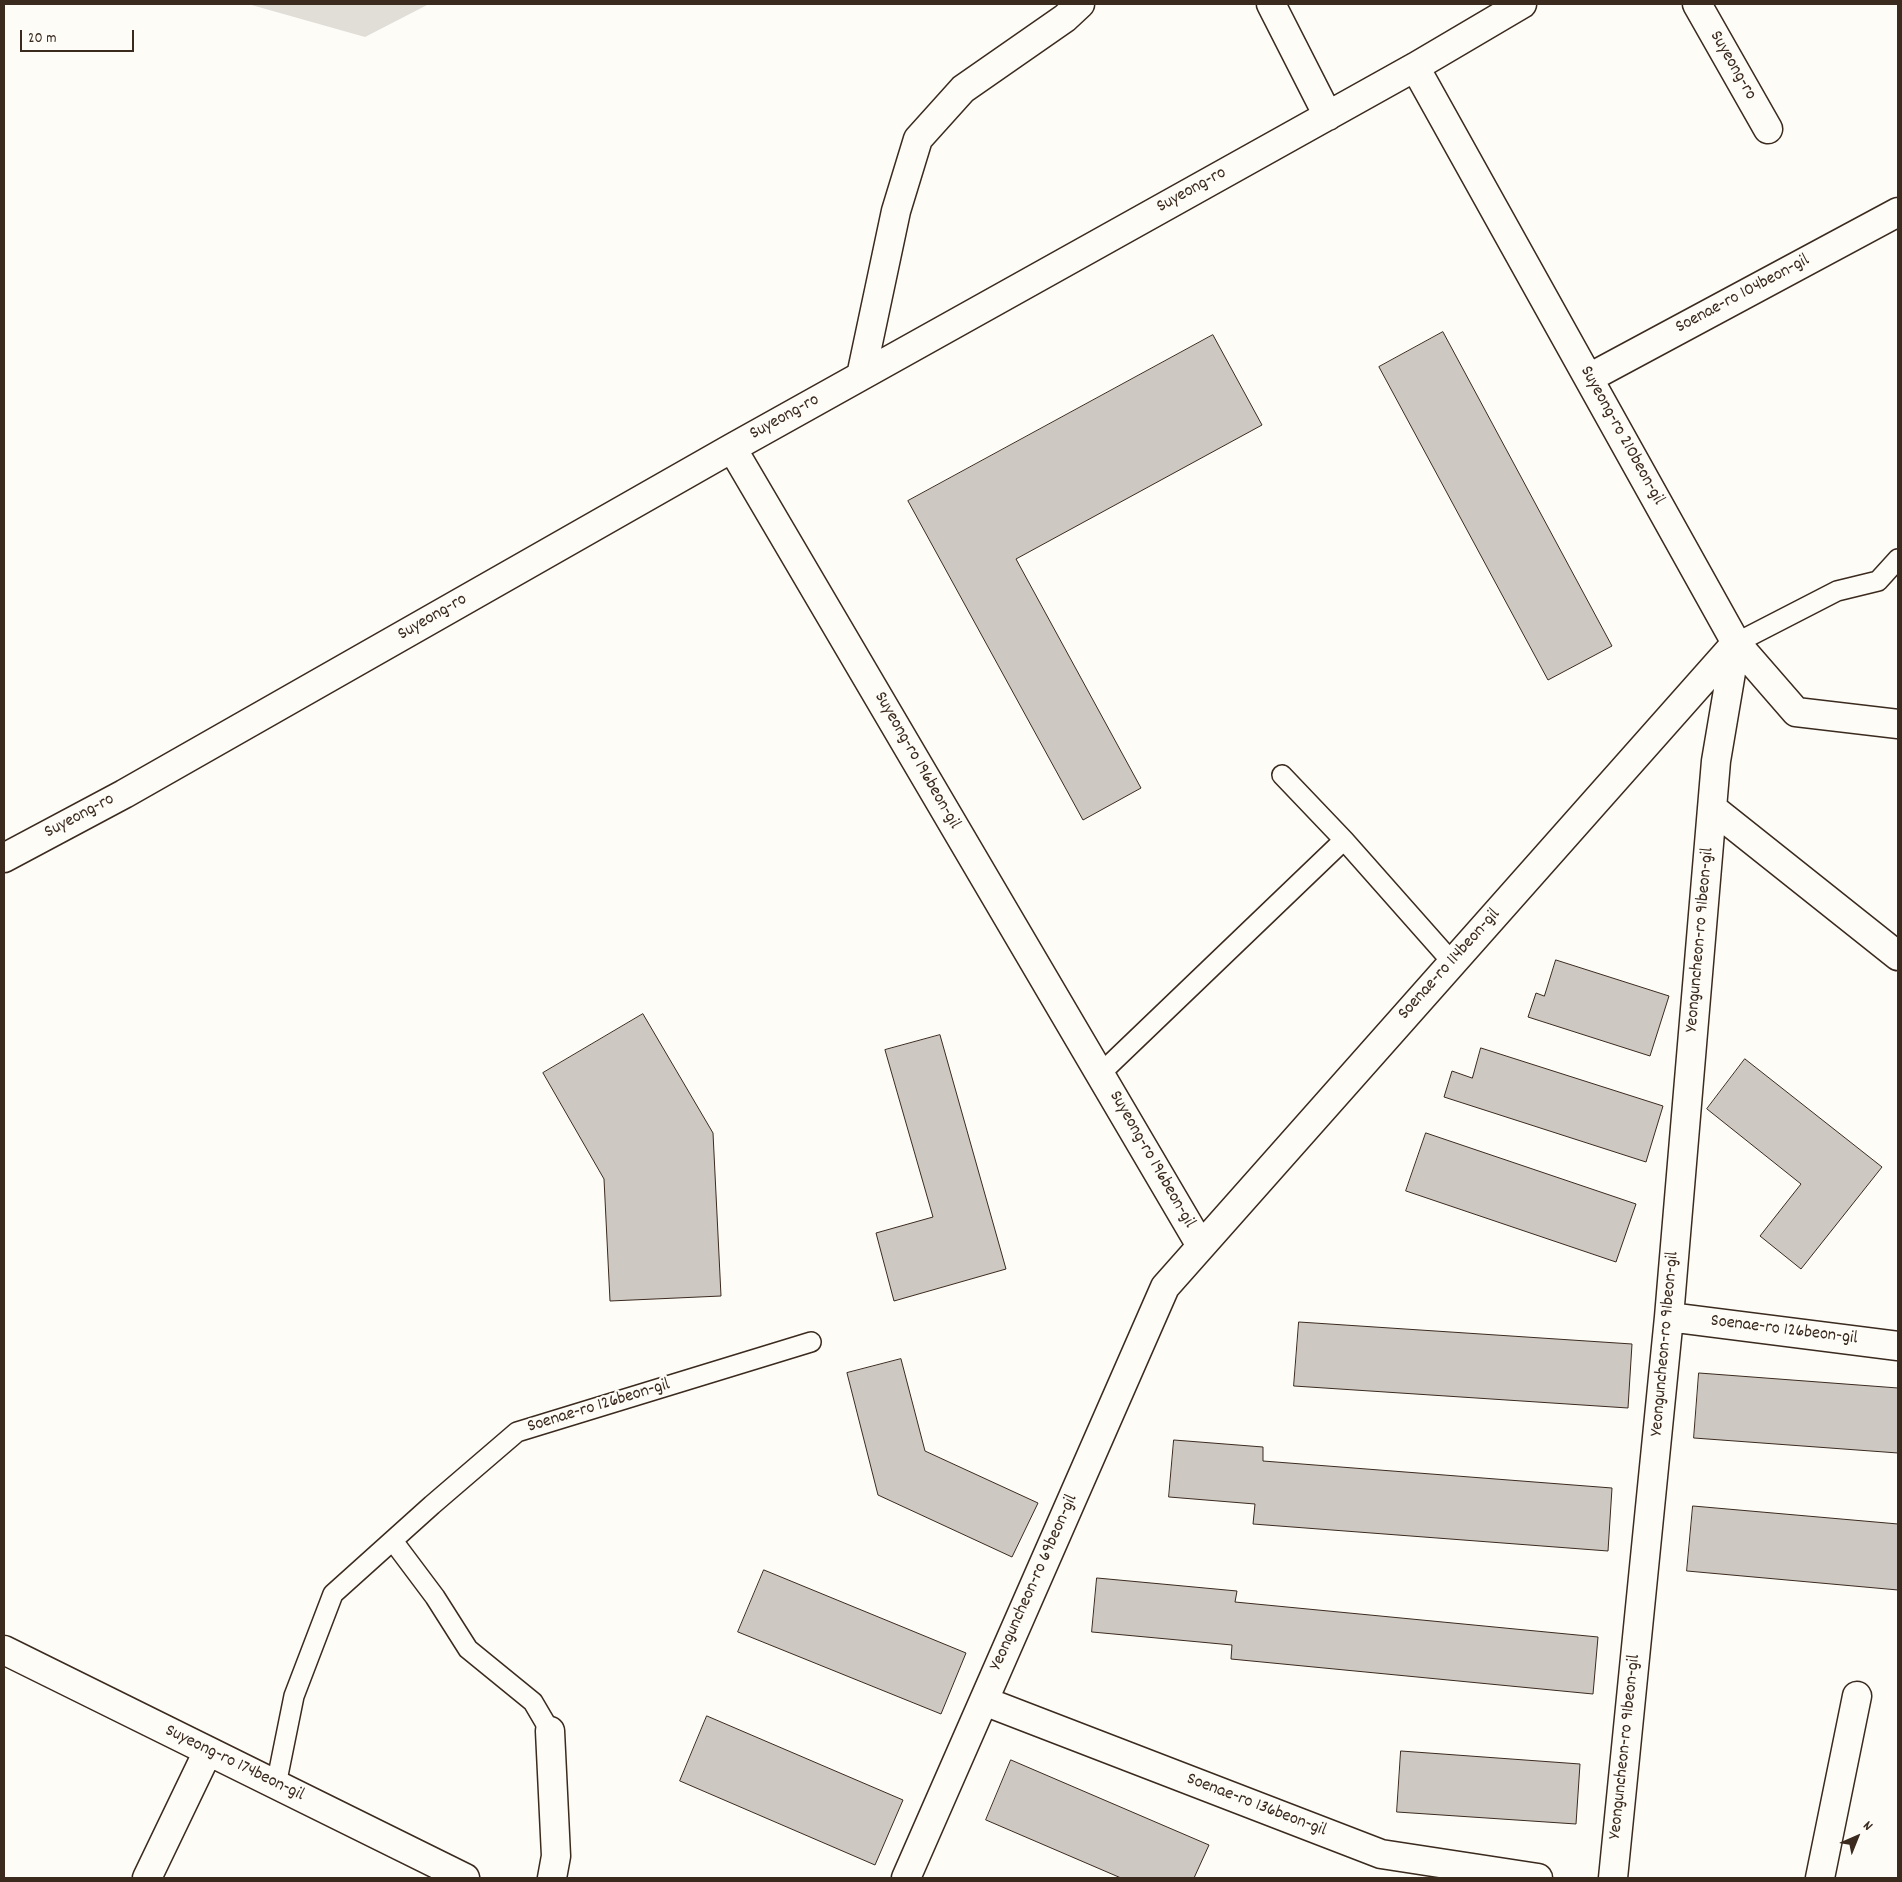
<!DOCTYPE html>
<style>
body{margin:0}
#map{position:relative;width:1902px;height:1882px;overflow:hidden;background:#fdfcf7;font-family:Dekko,sans-serif}
canvas{display:block}
.frame{position:absolute;inset:0;border:5px solid #3b2a1e;pointer-events:none}
.north{position:absolute;left:1832px;top:1812px;width:50px;height:50px;-webkit-text-stroke:4px #fdfcf7;paint-order:stroke;rotate:44deg;font-size:14px;font-weight:700;line-height:20px;text-align:center;color:#3b2a1e}
.north::after{content:'';display:block;margin:auto;width:18px;height:22px;background:#3b2a1e;clip-path:polygon(50% 0,100% 100%,50% 72%,0 100%)}
.scale{position:absolute;left:20px;top:30px;width:114px;height:22px;box-sizing:border-box;border:2px solid #3b2a1e;border-top:0;padding-left:6px;font-size:15px;line-height:18px;white-space:nowrap;color:#3b2a1e;-webkit-text-stroke:4px #fdfcf7;paint-order:stroke}
</style>
<div id="map">
<canvas width="1902" height="1882"></canvas>
<div class="frame"></div>
<div class="north">N</div>
<div class="scale">20 m</div>
</div>
<script>
const ctx = document.querySelector('canvas').getContext('2d');
ctx.lineJoin = 'round';
function paint(path, color) { ctx.fillStyle = color; ctx.fill(path, 'evenodd'); }
function stroke(path, color, width, dash) { ctx.strokeStyle = color; ctx.lineWidth = width; ctx.lineCap = dash ? 'butt' : 'round'; ctx.setLineDash(dash || []); ctx.stroke(path); }
function label(font, color, halo, rows, align = 'center') {
  ctx.font = font + ' Dekko,sans-serif'; ctx.lineWidth = 4.5; ctx.setLineDash([]); ctx.textBaseline = 'middle'; ctx.strokeStyle = halo; ctx.fillStyle = color; for (const [text, x, y, turn = 0] of rows) {
    ctx.save(); ctx.translate(x, y); ctx.rotate((+turn || 0) * Math.PI / 180); ctx.textAlign = isNaN(turn) ? turn : align; if (halo) ctx.strokeText(text, 0, 0); ctx.fillText(text, 0, 0); ctx.restore();
  }
}
paint(new Path2D(`
 M248,4H429L365,37Z`), '#e1ded7');
const building = new Path2D(`
 M1443,332L1612,646L1548,680L1379,367Z
 M1213,335L1262,425L1016,559L1141,788L1083,820L908,501Z
 M1556,960L1669,996L1650,1056L1528,1017L1536,993L1544,996Z
 M643,1014L713,1133L721,1296L610,1301L604,1179L543,1073Z
 M940,1035L1006,1269L894,1301L876,1233L933,1217L885,1050Z
 M1481,1048L1663,1106L1646,1162L1444,1097L1452,1071L1472,1078Z
 M1745,1059L1882,1167L1801,1269L1760,1236L1801,1184L1707,1109Z
 M1426,1133L1636,1204L1616,1262L1406,1191Z
 M1299,1322L1632,1344L1628,1408L1294,1386Z
 M901,1359L925,1451L1038,1503L1012,1557L878,1495L847,1373Z
 M1699,1373L1898,1388V1453L1694,1438Z
 M1174,1440L1263,1447V1461L1612,1488L1608,1551L1253,1524L1255,1504L1169,1497Z
 M1693,1506L1898,1524V1590L1687,1571Z
 M764,1570L966,1653L941,1714L738,1632Z
 M1097,1578L1237,1591L1235,1602L1598,1637L1593,1694L1231,1659L1232,1645L1092,1632Z
 M707,1716L903,1800L875,1865L680,1781Z
 M1401,1751L1580,1764L1576,1824L1397,1812Z
 M1011,1760L1209,1845L1194,1878H1121L986,1820Z`);
paint(building, '#cdc8c2');
stroke(building, '#3b2a1e', 1);
const service = new Path2D(`
 M1736,643L1837,591L1878,581L1898,559
 M1282,775L1344,840L1452,962
 M1100,1074L1344,840
 M393,1541L435,1597L468,1649L533,1702L550,1731
 M276,1785L294,1696L333,1594L432,1505L517,1432L811,1342`);
const minor = new Path2D(`
 M1271,4L1328,116
 M1697,4L1768,129
 M1415,67L1736,643L1796,712L1898,724
 M861,376L896,211L918,139L963,89L1065,18L1080,4
 M1589,378L1898,212
 M732,448L1201,1246
 M1712,808L1898,956
 M4,858L124,794L732,448L1415,67L1522,4
 M1669,1317L1898,1346
 M4,1650L465,1878
 M984,1701L1381,1854L1538,1878
 M550,1731L556,1856L552,1878
 M147,1878L208,1751
 M906,1878L1165,1287L1736,643
 M1613,1878L1669,1317L1716,761L1736,643
 M1820,1878L1857,1696`);
stroke(service, '#3b2a1e', 22);
stroke(minor, '#3b2a1e', 31);
stroke(service, '#fdfcf7', 19);
stroke(minor, '#fdfcf7', 28);
label('18px', '#3b2a1e', '#fdfcf7', [
 ["Suyeong-ro",1732,66,60],
 ["Suyeong-ro",1192,191,-29],
 ["Soenae-ro 104beon-gil",1743,295,-28],
 ["Suyeong-ro",785,418,-29],
 ["Suyeong-ro 210beon-gil",1621,436,61],
 ["Suyeong-ro",433,618,-30],
 ["Suyeong-ro 196beon-gil",916,761,60],
 ["Suyeong-ro",80,817,-28],
 ["Yeonguncheon-ro 91beon-gil",1701,940,-85],
 ["Soenae-ro 114beon-gil",1450,965,-48],
 ["Suyeong-ro 196beon-gil",1151,1160,60],
 ["Soenae-ro 126beon-gil",1784,1331,7],
 ["Yeonguncheon-ro 91beon-gil",1666,1344,-85],
 ["Soenae-ro 126beon-gil",599,1407,-17],
 ["Yeonguncheon-ro 69beon-gil",1035,1583,-66],
 ["Yeonguncheon-ro 91beon-gil",1626,1747,-84],
 ["Suyeong-ro 174beon-gil",234,1764,26],
 ["Soenae-ro 136beon-gil",1256,1806,21]
]);
</script>
